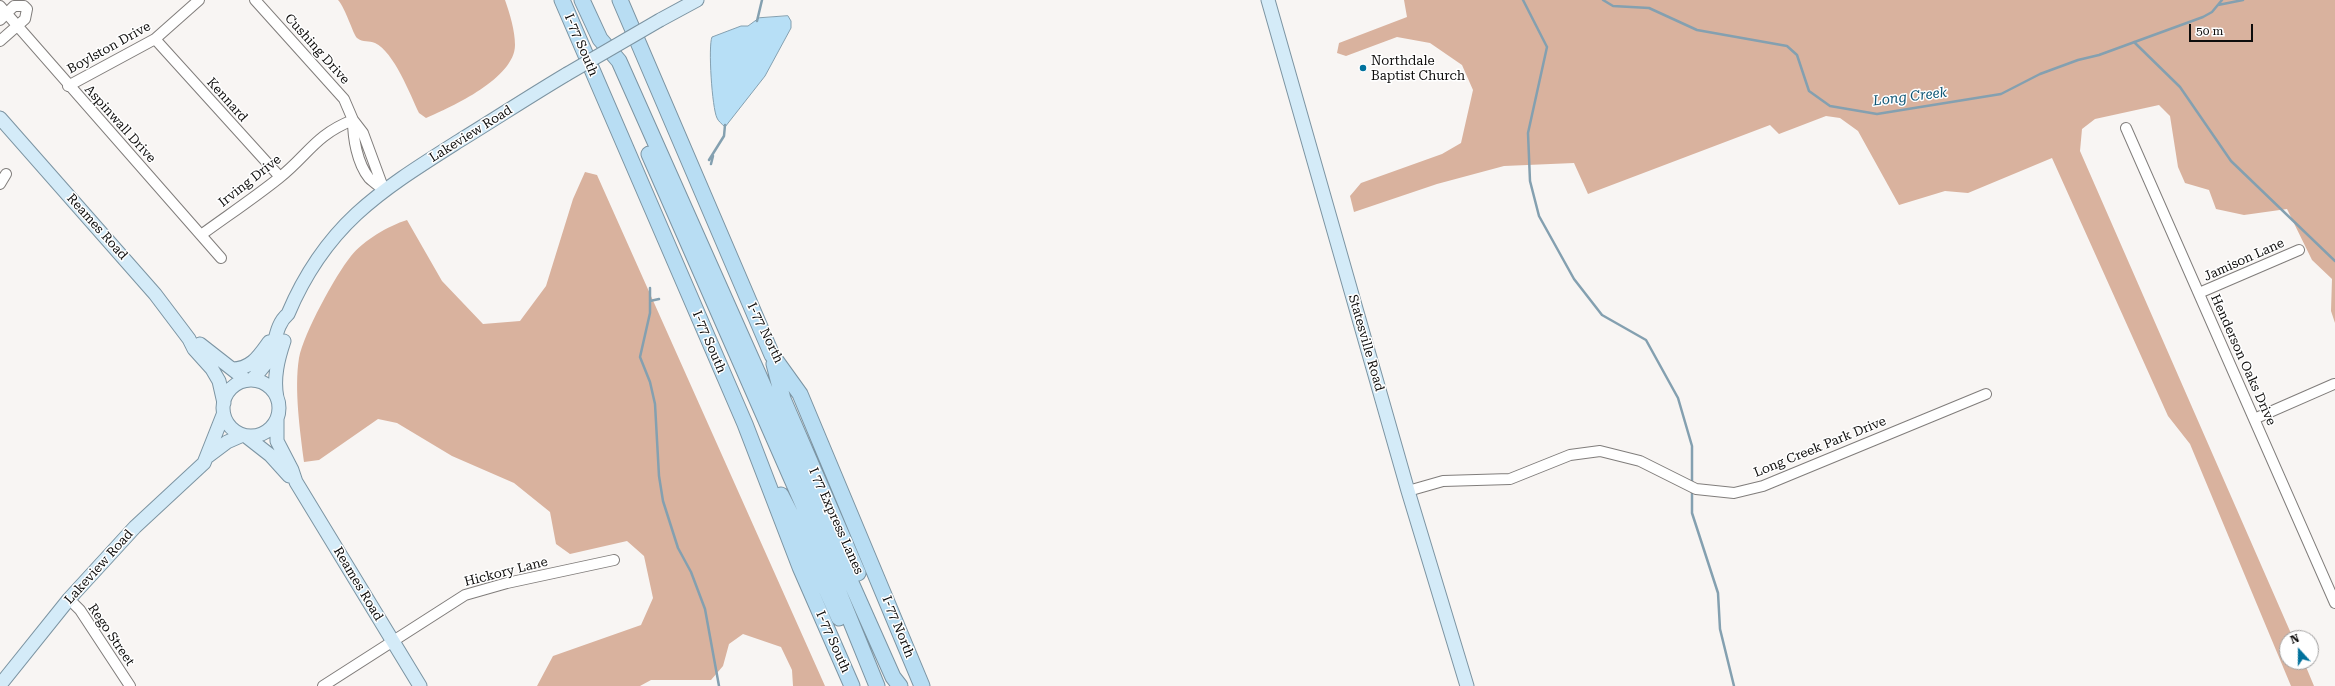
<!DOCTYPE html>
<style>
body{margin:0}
#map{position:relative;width:2335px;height:686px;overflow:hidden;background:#f8f5f3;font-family:"Roboto Serif",serif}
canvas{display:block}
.north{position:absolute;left:2279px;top:630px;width:40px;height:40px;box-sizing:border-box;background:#fff;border:1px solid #9f9e9e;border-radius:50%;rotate:339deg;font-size:11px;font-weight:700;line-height:16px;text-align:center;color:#0e0d0c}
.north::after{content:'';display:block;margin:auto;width:14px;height:18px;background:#00719c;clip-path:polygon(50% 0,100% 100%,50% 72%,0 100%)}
.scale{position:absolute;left:2189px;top:24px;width:64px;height:18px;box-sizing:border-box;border:2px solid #0e0d0c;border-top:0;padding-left:5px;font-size:12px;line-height:14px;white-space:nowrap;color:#0e0d0c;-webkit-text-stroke:3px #fff;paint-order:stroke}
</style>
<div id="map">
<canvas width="2335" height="686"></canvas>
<div class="north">N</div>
<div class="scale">50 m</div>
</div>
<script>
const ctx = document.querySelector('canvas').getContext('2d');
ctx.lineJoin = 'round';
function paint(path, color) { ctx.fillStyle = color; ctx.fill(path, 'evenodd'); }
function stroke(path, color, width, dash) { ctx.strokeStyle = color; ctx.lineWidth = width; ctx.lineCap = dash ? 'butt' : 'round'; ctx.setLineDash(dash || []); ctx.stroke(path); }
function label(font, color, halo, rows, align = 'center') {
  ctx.font = font + ' "Roboto Serif",serif'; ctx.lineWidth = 3; ctx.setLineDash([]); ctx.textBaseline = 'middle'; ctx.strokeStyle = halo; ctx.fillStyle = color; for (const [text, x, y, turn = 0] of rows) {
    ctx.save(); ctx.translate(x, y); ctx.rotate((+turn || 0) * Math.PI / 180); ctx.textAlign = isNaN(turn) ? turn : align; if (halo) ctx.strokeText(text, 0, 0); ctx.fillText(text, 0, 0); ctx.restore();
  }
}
paint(new Path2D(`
 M338,0H505C510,14 515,31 515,45C515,78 452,107 426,118L419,113C410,94 394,52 375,43C369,40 363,43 357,38C353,34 346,9 338,0Z
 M1404,0H2335V323L2331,311L2332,279L2312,260L2287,209L2244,215L2216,209L2209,190L2185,183L2178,167L2170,116L2159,105L2095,119L2082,129L2080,151L2293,638H2287V662H2304L2314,686H2291L2190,444L2168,416L2052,158L1968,193L1945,191L1899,205L1858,131L1840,118L1826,116L1779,134L1770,125L1588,194L1574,163L1504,166L1437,184L1354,212L1350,196L1361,183L1442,154L1461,143L1473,90L1462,65L1430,43L1397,37L1346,56L1337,53L1339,43L1407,17Z
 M585,172L597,175L825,686H793L792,670L781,647L743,634L729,644L723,666L711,680H651L640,686H537L553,656L641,625L653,598L644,556L627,541L570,554L556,544L550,512L514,483L452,456L397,423L378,419L319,460L304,462C300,431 294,389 299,358C304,333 335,276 351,256C364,240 388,226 407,220L442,281L483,324L520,321L546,286L573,199Z`), '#d9b29e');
const water = new Path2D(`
 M788,16L791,21V28L765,76L725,127C722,124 718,121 717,118C712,108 708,46 712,37L741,26H748L759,18Z`);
paint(water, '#b7dff6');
stroke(water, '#84a0b0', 1);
stroke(new Path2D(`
 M1523,0L1547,47L1528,133L1530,181L1539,216L1574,279L1602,315L1646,340L1678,398L1692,446V483
 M1603,0L1613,6L1649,8L1697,30L1787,46L1797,55L1809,91L1830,106L1877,114L2001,94L2040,74L2078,60L2099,55L2203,17L2212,12L2222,0
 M2218,5L2243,0
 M757,21L762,0
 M2134,42L2180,87L2231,161L2335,261
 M709,160L724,136L725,125
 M711,164L713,156
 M650,288V313L640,357L650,382L655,404L659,476L663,501L678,548L691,572L705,609L719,686
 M650,301L659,299
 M1692,490V513L1718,593L1720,629L1734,686`), '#84a0b0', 2.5);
const minor = new Path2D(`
 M255,0L344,99L353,120L363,133L384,190
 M0,6L221,258
 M0,20L14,6H24L27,9L25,19L0,41
 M155,39L280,177
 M68,86L155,39L199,0
 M353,120C353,138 357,163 369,178C373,182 379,186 384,190
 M2126,128L2335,603
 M0,184L6,174
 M201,235C227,216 254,198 279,178C308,155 315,135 353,120
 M2199,293L2299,250
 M2254,419L2334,384
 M1408,491L1443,481L1510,479L1570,455L1600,451L1640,461L1696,489L1734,493L1763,486L1986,394
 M69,599L80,610L130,686
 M323,686L465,595L507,583L614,560`);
const major = new Path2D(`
 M1268,0L1408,491L1467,686
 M660,20L697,0
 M0,118L155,294L189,339L194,349L212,369L219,381L224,403
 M200,344L246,380
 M232,369C251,369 259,356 269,342
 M251,380C260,372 268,363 272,351C276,338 277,323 288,314C326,224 380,191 459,141C495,119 530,96 567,74
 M223 408a28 28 0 1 1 56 0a28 28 0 1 1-56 0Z
 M277,398C273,378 278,359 284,341
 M277,419V441L292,470L296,482L420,686
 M247,437L270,455L289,476
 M207,457L227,442L243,435
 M0,685L69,599L135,527L204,463L223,415`);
const highway = new Path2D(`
 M562,0L745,424L800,567L852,686
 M582,0L600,39L619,61L893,677L900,686
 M620,0L772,355L800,394L922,686
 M649,154L808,516L877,686
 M774,364L783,399L858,573
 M781,495L803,538L839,618`);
stroke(minor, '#807d7b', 12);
stroke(major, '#7c94a2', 15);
stroke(highway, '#7c94a2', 17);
stroke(minor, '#fff', 10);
stroke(major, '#d4ebf8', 13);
stroke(highway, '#b8ddf3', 15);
const majorBridge = new Path2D(`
 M567,74L660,20`);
stroke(majorBridge, '#7c94a2', 15, []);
stroke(majorBridge, '#d4ebf8', 13);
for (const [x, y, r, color] of [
 [1363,68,4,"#00719c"]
]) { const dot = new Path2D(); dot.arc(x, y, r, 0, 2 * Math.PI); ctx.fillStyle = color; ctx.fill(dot); stroke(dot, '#fff', 1.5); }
label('13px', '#0e0d0c', '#fff', [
 ["I-77 South",581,45,67],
 ["Boylston Drive",109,48,-29],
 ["Cushing Drive",317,49,48],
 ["Kennard",227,100,48],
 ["Aspinwall Drive",120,124,48],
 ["Lakeview Road",471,134,-32],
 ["Irving Drive",250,181,-38],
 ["Reames Road",97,227,48],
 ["Jamison Lane",2244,260,-24],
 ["I-77 North",765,333,64],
 ["I-77 South",709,342,67],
 ["Statesville Road",1366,343,74],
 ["Henderson Oaks Drive",2243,360,66],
 ["Long Creek Park Drive",1820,447,-22],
 ["I 77 Express Lanes",836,521,66],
 ["Lakeview Road",99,567,-48],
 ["Hickory Lane",506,572,-14],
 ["Reames Road",358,584,59],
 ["I-77 North",898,627,68],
 ["Rego Street",111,635,56],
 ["I-77 South",833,642,66]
]);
label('13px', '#0e0d0c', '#fff', [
 ["Northdale",1371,61],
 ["Baptist Church",1371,76]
], 'left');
label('italic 14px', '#0d5574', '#fff', [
 ["Long Creek",1910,97,-7]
]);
</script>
